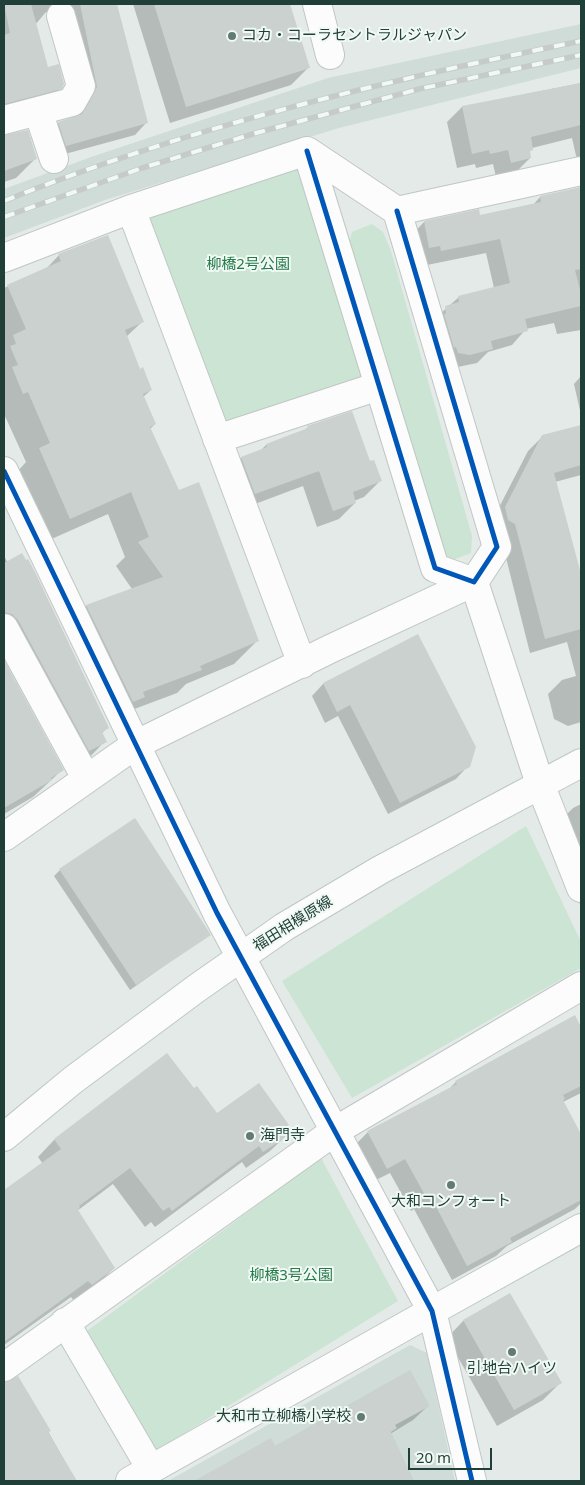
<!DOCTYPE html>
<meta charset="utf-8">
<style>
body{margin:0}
#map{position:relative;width:585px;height:1485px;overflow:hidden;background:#e3eae7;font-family:"Noto Sans",sans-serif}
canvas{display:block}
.frame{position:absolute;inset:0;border:5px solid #1f3f38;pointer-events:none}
.scale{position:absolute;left:408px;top:1448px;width:84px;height:22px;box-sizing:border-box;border:2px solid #1f3f38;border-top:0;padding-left:6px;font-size:15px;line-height:18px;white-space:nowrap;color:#1f3f38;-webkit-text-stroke:4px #f1f9f5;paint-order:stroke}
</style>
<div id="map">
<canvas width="585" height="1485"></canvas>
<div class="frame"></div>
<div class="scale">20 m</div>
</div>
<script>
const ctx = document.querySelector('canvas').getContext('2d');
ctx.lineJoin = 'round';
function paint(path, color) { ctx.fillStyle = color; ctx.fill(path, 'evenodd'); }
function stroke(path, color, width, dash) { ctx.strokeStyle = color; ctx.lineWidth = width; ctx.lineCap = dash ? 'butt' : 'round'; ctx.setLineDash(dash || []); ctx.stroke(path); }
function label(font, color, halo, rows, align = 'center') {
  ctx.font = font + ' "Noto Sans","Noto Sans JP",sans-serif'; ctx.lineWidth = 4; ctx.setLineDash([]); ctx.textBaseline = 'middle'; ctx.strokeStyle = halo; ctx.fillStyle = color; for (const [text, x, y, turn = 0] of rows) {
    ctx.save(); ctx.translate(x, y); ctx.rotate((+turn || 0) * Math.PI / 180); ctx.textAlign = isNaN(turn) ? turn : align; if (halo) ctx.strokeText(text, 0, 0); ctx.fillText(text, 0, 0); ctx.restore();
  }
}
paint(new Path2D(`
 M581,24V68L339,128L105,200L4,238V189L94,156L328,78Z
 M410,1345L427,1353L455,1481H168Z`), '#d0dcd7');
paint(new Path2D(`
 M307,151L379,386L217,439L131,209Z
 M372,224L383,232L391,251L472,536L471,553L450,561L438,550L348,248L352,232Z
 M526,826L581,942V968L352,1098L282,981Z
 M321,1158L398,1301L154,1452L87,1331Z`), '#cbe4d3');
paint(new Path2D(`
 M4,4H115L146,123L135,135L54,157L47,135L59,123L76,117L85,100L52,12H46L35,25L47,69L61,88L48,100L4,112Z
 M133,4H288L308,68L291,85L170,123Z
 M581,83V159L577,160L572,138L532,148L529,152L530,158L515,173L496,177L493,164L476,168L475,164L457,168L447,122L462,107Z
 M4,135L36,158L16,178L4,182Z
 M540,197L565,205L581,202V330L557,334L554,323L526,329L512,345L488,352L477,363L448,369L431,322L459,297L494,288L486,253L427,265L410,237L424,222L478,211L479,216L533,205Z
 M59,255L142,322L126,337L139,370L151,390L143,397L155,424L150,429L178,491L257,641L234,664L186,684L177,693L129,711L120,720L110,724L64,628L86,606L132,589L116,566L125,557L108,514L47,541L17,472L26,462L4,414V288L45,270Z
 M581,376V415L574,384Z
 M581,426V475L555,482L581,579V722L568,726L554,719L548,694L562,680L576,676L567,642L530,653L501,538L491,523L528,451L543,436Z
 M308,427L369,463L380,481L364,497L354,501L355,503L339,519L317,527L303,486L239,510L225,474L241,458L260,451L266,445L304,431Z
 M4,556L107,728L101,734L105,741L88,759L4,643Z
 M417,636L468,766L456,779L388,814L338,716L325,723L312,696L323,684Z
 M4,663L62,770L33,797L4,814Z
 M581,804V907L553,832L554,827L573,808Z
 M60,870L209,934L130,990L54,876Z
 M575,1016L581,1030V1093L563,1102L581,1137L579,1143L581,1149L575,1156L581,1168V1203L575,1209L507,1246L496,1256L452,1280L414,1209L411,1211L390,1173L372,1182L353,1147L368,1132L448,1090L456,1082Z
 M167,1054L193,1090L216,1114L283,1129L287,1135L270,1151L246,1168L242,1162L155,1227L151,1222L145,1227L113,1184L77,1211L114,1268L97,1285L74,1301L71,1297L4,1345V1192L43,1164L38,1157L54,1140Z
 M510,1295L560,1383L543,1400L497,1426L447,1338L463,1321Z
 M18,1378L76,1481H4V1383Z
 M428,1406L413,1420L390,1434L413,1481H207L220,1468L275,1448Z`), '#0003');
paint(new Path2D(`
 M4,4H31L48,67L59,64L64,84L62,89L4,104V35L10,33Z
 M80,4H117L148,123L66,146L58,122L82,114L97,87Z
 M154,4H290L310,68L186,107Z
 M581,83V125L531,137L533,150L530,151L531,158L511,163L508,150L490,154L489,150L472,154L462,106Z
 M28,130L37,159L4,171V135Z
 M581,187V269L575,270L581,294V306L525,319L528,331L491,341L493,349L470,355L458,353L456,347L454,348L444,314H446L445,306L459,302L458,296L510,283L500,239L441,251L440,246L429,248L424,221L479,209L480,215L541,202L540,196Z
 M108,235L144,322L125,330L140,369L143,367L152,390L143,394L156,424L150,427L179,490L199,482L259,641L200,666L202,670L143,692L145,697L133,702L86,605L163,577L138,542L149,537L131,492L70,519L39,448L50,443L28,392L23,394L12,367L18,365L10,346L16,344L13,335L26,329L7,285L61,261L58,254Z
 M352,411L370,461L374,460L382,481L353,492L356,503L333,511L319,471L255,494L241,457L267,447L266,444L308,428L307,426Z
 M581,425V465L554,473L581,574V629L545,639L515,524L508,520L505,507L542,435Z
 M22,553L26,560L28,559L36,574L109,728L102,732L107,742L89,751L18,620L12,614L4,612V563Z
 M418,634L476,747L470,767L400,803L350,705L337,712L323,683Z
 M4,660L64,770L51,778L52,780L4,808Z
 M135,818L211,935L136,985L59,869Z
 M575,1015L581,1027V1086L563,1095L565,1099L563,1100L581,1134V1200L510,1238L512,1242L467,1266L430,1195L426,1197L405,1159L387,1169L367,1131L457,1084L455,1081Z
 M167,1053L194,1088L197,1086L217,1113L259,1083L289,1125L284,1128L289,1135L263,1152L259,1146L172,1211L169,1207L163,1211L130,1168L79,1206L80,1208L78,1210L115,1268L92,1285L88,1281L4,1342V1190L61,1149L54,1139Z
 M510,1293L562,1383L514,1410L463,1320Z
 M410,1370L430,1406L395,1425L397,1428L391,1432L414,1481H194L271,1438L275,1446Z
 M18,1376L51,1431L48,1432L77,1481H4V1382Z`), '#cad1ce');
const street = new Path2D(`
 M317,4L330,55
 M38,111L54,159
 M4,120L72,102L81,86L61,16
 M307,151L435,568L474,582L497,547L397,211
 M131,209L302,664
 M4,258L131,209L307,151L397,211L581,171
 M217,439L379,386
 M4,471L217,913L432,1311L472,1481
 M4,628L86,778
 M4,837L135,745L330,649L474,582L540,784L581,888
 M65,1322L151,1469
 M4,1367L335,1131L581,986
 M130,1481L432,1311`);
const secondary = new Path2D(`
 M4,1137L73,1080L197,988L284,927L380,870L581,763
 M432,1311L581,1228`);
stroke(street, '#c0c7c4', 30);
stroke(secondary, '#bec8c4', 30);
stroke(street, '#fbfcfb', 28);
stroke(secondary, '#fbfcfb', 28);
const rail = new Path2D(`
 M4,201C191,126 384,81 581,41
 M4,217L142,168L256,133L419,89L581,55`);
stroke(rail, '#c6cbca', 5.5);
stroke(rail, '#f1f9f5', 4, [11]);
stroke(new Path2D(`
 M307,151L435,568L474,582L497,547L397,211
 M4,471L217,913L432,1311L472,1481`), '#0057b8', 5);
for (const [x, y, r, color] of [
 [232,36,5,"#647b75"],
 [250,1136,5,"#647b75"],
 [451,1185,5,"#647b75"],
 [512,1352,5,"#647b75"],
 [361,1417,5,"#647b75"]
]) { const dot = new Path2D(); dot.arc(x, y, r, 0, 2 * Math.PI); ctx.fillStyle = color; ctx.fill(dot); stroke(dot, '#f1f9f5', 2); }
label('15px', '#1f3f38', '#f1f9f5', [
 ["コカ・コーラセントラルジャパン",242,36],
 ["海門寺",260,1136],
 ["大和コンフォート",451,1202,"center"],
 ["引地台ハイツ",512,1369,"center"],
 ["大和市立柳橋小学校",351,1417,"right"]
], 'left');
label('15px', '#257a49', '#f1f9f5', [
 ["柳橋2号公園",248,265],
 ["柳橋3号公園",291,1276]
]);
label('15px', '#1f3f38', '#f1f9f5', [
 ["福田相模原線",293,924,-32]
]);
</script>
